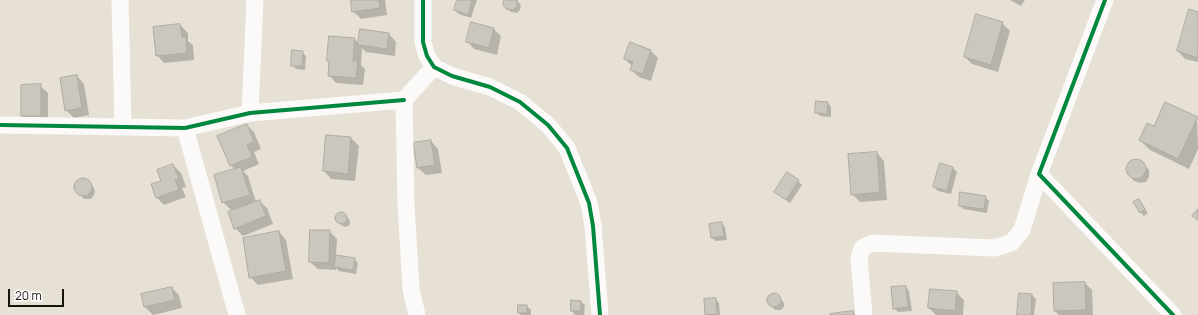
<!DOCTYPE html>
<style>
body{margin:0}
#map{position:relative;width:1198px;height:315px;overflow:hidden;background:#e6e0d5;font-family:Manrope,sans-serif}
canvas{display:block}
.scale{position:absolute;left:8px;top:289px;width:56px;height:18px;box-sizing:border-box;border:2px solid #17130d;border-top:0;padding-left:5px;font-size:12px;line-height:14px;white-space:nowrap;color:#17130d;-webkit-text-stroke:3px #fff;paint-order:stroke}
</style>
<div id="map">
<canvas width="1198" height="315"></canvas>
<div class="scale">20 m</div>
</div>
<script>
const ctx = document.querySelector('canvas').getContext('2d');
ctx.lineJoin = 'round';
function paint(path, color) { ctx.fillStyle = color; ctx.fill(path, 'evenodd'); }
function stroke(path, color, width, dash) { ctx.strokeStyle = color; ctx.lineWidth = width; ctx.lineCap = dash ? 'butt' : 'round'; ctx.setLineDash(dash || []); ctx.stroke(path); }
paint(new Path2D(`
 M352,0H385L387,15L361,19L353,11Z
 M458,0H477L471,18L459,14L455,10Z
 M505,0H517L521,6L520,10L517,13L511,12L507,8Z
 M1010,0H1025L1021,6Z
 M1198,13V62L1185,59L1178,51Z
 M1002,23L1010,31L998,72L972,64L965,57Z
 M180,25L188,33V41L193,45L194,60L164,63L157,55Z
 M494,29L501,36L497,55L474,49L467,41Z
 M389,34L396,42L395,56L366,52L362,48L361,65L365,69L363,85L336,83L329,75L330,62L328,61L355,39L359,44Z
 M630,44L651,51L658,58L651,81L639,77L631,70L632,66L625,59Z
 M302,52L306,56L305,70L296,69L292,65Z
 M77,76L84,84L89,115L74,118L66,110Z
 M40,86L48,93V123L30,124L22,116Z
 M828,103L831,107V117L820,116L816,112Z
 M1197,118L1198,149L1189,169L1150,150L1140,140L1154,128Z
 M247,125L254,132L261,149L254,152L259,164L243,171L248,176L256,202L259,201L267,208L273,224L243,236L235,228L236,209L231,210L223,202L235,170L231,165Z
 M327,136L351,138L359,146L355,181L331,179L324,171Z
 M431,141L438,149L442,173L426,175L418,168Z
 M877,153L884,161L887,200L860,202L852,194Z
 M1134,160L1141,161L1149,170V177L1146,182L1140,183L1134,181L1127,171V165L1132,161Z
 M173,165L181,173L186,187L182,188L186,197L164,205L156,197L162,181Z
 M940,165L953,168L957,172L951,194L938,191L934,187Z
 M80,180H85L92,185L95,190L94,195L91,199H84L76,191V183Z
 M798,181L802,185L790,203L775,192Z
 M985,197L989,201L987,213L963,209L960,205Z
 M1138,200L1148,213L1144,216L1140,212Z
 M339,213H343L349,219L350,223L349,226L344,227L337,221L336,216Z
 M721,223L725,227L727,240L716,241L712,238Z
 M329,231L337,239L336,256L354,259L358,263L356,274L339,271L336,268V270L318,269L310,262Z
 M279,232L286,240L293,279L258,285L250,277Z
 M1085,283L1092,290L1093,315H1059L1055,311L1054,284Z
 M906,287L909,291L912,311L898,312L894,308Z
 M172,288L179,295L182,308L153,315L145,307L143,294Z
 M956,292L964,300L963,315H936L929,308Z
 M1020,294L1032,295L1036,299L1034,315H1018Z
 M771,295H777L784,303V307L781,310H775L768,303V298Z
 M715,299L719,303L720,315H706Z
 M581,302L585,305L584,315H575L572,311Z
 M527,306L531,310V315H521L519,313Z`), '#0003');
const building = new Path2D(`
 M351,0H379L380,8L352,12Z
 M457,0H472L468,15L454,10Z
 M504,0H517V6L513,10L506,9L503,5Z
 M1189,9L1198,12V58L1177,51Z
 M976,14L1003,22L991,65L964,57Z
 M471,22L494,28L489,48L466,42Z
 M180,24L182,37H186L187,53L156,56L153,27Z
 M360,29L389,33L387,49L358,45Z
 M329,36L355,38L353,61H358L356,78L328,76L329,61H327Z
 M630,42L651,50L643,74L630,70L633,62L624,59Z
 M292,50L303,51L302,66H291Z
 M77,75L82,108L65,111L60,78Z
 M41,84V116H21V85Z
 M816,101L828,102L827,114L815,113Z
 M1165,102L1198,117L1178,159L1139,140L1147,123L1154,126Z
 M247,124L254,142L247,145L252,157L230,166L217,136Z
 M326,135L351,137L348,174L323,171Z
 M431,140L435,165L417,168L413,143Z
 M877,152L880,192L851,195L848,154Z
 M1126 169a10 10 0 1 1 20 0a10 10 0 1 1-20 0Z
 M940,163L953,167L947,191L933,187Z
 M173,164L179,179L175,180L179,190L156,198L151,184L161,181L157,170Z
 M241,167L250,195L222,203L214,175Z
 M787,172L799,180L786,200L774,192Z
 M74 187a9 9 0 1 1 18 0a9 9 0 1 1-18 0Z
 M960,192L986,196L984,209L959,206Z
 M1139,199L1145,209L1140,213L1133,202Z
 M260,200L266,216L234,229L228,212Z
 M1198,209V220L1192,216Z
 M335 218a6 6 0 1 1 12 0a6 6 0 1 1-12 0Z
 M722,222L724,236L711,238L709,224Z
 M310,230H330L329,263L309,262Z
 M279,231L286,271L249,278L243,238Z
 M336,255L355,258L353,270L334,267Z
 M1085,282L1086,310L1054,311L1053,283Z
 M906,286L908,307L893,309L891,287Z
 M172,287L175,300L144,307L141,294Z
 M930,289L957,291L955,311L928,308Z
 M767 300a7 7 0 1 1 14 0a7 7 0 1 1-14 0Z
 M1019,293L1032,294L1031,315H1017Z
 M716,298L717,314L705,315L704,299Z
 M571,300L581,301V311H571Z
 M518,305H527V313H518Z
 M853,311L854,315H830V314Z`);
paint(building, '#ccc7be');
stroke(building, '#afaba2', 1);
stroke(new Path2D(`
 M120,0L123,127
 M423,0V42L427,56L434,67L452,76L490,87L520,102L548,125L567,148L589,203L593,226L600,315
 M1105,0L1039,174L1173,315
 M250,113L255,0
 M0,125L185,128L250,113L404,100
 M185,128L237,315
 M417,315L411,289L406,204L404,100L434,67
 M864,315L859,258L862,248L872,243L994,248L1011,243L1022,230L1039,174`), '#fbfaf9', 17);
stroke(new Path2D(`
 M423,0V42L427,56L434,67L452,76L490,87L520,102L548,125L567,148L589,203L593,226L600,315
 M1105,0L1039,174L1173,315
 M0,125L185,128L250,113L404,100`), '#00873e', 4);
</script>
